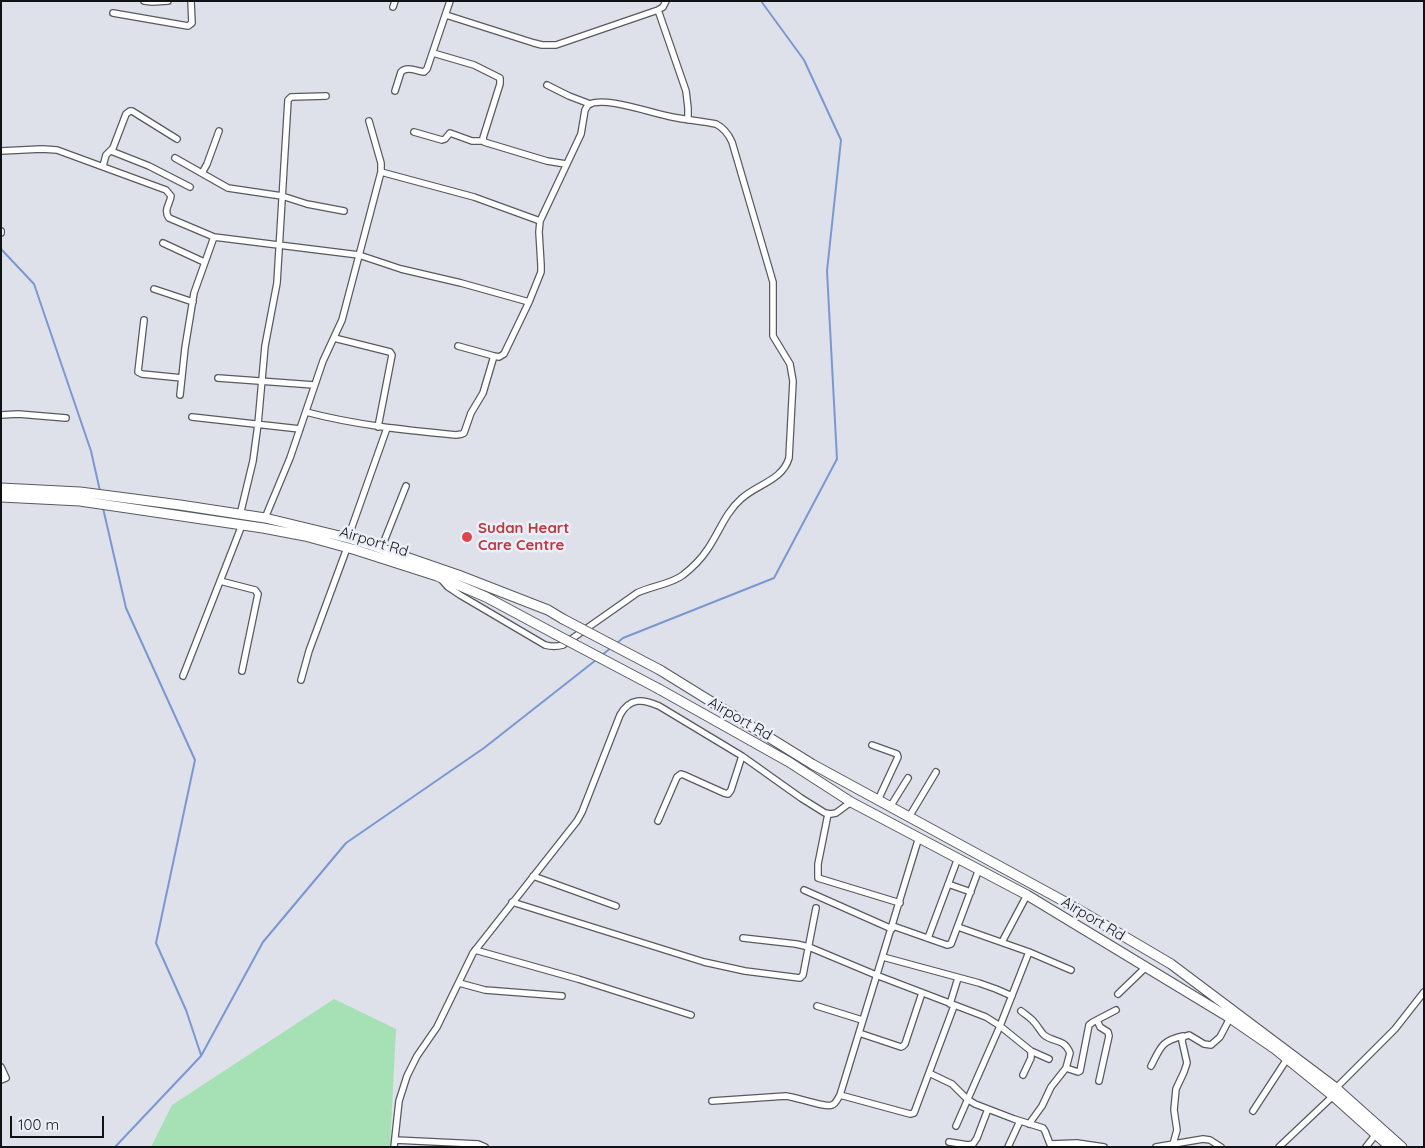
<!DOCTYPE html>
<style>
body{margin:0}
#map{position:relative;width:1425px;height:1148px;overflow:hidden;background:#dee1e9;font-family:Quicksand,sans-serif}
canvas{display:block}
.frame{position:absolute;inset:0;border:2px solid #111215;pointer-events:none}
.scale{position:absolute;left:10px;top:1116px;width:94px;height:22px;box-sizing:border-box;border:2px solid #111215;border-top:0;padding-left:6px;font-size:15px;line-height:18px;white-space:nowrap;color:#111215;-webkit-text-stroke:4px #ebeff7;paint-order:stroke}
</style>
<div id="map">
<canvas width="1425" height="1148"></canvas>
<div class="frame"></div>
<div class="scale">100 m</div>
</div>
<script>
const ctx = document.querySelector('canvas').getContext('2d');
ctx.lineJoin = 'round';
function paint(path, color) { ctx.fillStyle = color; ctx.fill(path, 'evenodd'); }
function stroke(path, color, width, dash) { ctx.strokeStyle = color; ctx.lineWidth = width; ctx.lineCap = dash ? 'butt' : 'round'; ctx.setLineDash(dash || []); ctx.stroke(path); }
function label(font, color, halo, rows, align = 'center') {
  ctx.font = font + ' Quicksand,sans-serif'; ctx.lineWidth = 5; ctx.setLineDash([]); ctx.textBaseline = 'middle'; ctx.strokeStyle = halo; ctx.fillStyle = color; for (const [text, x, y, turn = 0] of rows) {
    ctx.save(); ctx.translate(x, y); ctx.rotate((+turn || 0) * Math.PI / 180); ctx.textAlign = isNaN(turn) ? turn : align; if (halo) ctx.strokeText(text, 0, 0); ctx.fillText(text, 0, 0); ctx.restore();
  }
}
paint(new Path2D(`
 M334,999L396,1029L390,1147H151L172,1105Z`), '#a6e1b5');
stroke(new Path2D(`
 M1,249L34,284L91,451L100,491
 M103,508L126,608L195,760L156,943L186,1010L201,1055
 M617,643L623,638L774,578L837,459L827,271L841,140L804,60L761,1
 M602,655L612,647
 M115,1147L201,1056L263,942L346,843L484,748L596,660`), '#7b97d2', 2);
const minor = new Path2D(`
 M144,1L152,2L168,1
 M393,7L395,1
 M658,10L686,91L688,108V120
 M113,13L188,26L192,23L191,1
 M446,15L534,43L542,45H556L658,10L663,7L666,1
 M433,53L474,65L500,78V84L483,138L484,142L547,161L566,164
 M547,85L569,96L590,104
 M395,91L401,72C407,66 416,71 424,72L427,69L450,1
 M414,132L442,140L445,139L450,133L472,141H483
 M1,151L42,149L57,150L166,190L171,196C170,204 163,210 169,218L214,237L359,255L401,269L461,283L529,302
 M111,151L149,166L190,187
 M175,158L228,188L282,196L307,204L344,211
 M103,166L106,155L113,148L126,114L130,111H132L177,139
 M381,172L474,197L540,221
 M202,173L207,164L219,131
 M1,231V233
 M163,243L204,262
 M154,289L193,302
 M144,320L138,372L142,374L182,378
 M334,338L390,352L392,355L378,427
 M218,378L314,385
 M180,395L185,348L194,293L214,237
 M306,412C355,425 405,430 456,435L462,434L464,433L471,413L483,393L494,356
 M1,415L18,414L66,418
 M192,417L300,429
 M240,515L253,461L258,424L265,346L277,283L288,100L291,97L326,96
 M265,518L290,458L323,361L342,320L381,172V163L369,121
 M348,538L387,428
 M381,549L406,486
 M441,579L448,587L460,595L545,645C552,647 556,647 563,645L637,593C651,586 672,584 683,575C692,568 701,559 707,550C719,533 725,513 741,499C757,484 782,481 789,458L793,381L790,364L773,336V282L732,142C728,133 724,128 716,124C701,121 687,120 672,117C653,114 604,95 588,105L585,110L581,134L540,221L539,232L541,265V272L529,302L504,354L499,357L494,356L458,346
 M220,581L255,590L258,594L242,671
 M183,676L242,525
 M301,680L309,651L347,548
 M872,745L897,754L898,757L878,800
 M890,807L908,778
 M828,814L818,864V878L900,903
 M909,817L936,772
 M658,821L677,777L681,774L684,775L724,793L728,794L731,790L742,756
 M533,876L616,906
 M948,884L971,892
 M804,890L892,929
 M512,902L704,962L745,971L800,978L803,975L816,908
 M893,926L947,945L951,944L979,869
 M958,927L1029,952L1071,970
 M743,938L796,944L809,947L876,975L986,1017L1000,1026L1031,1051V1058L1023,1075
 M928,938L958,858
 M1002,942L1027,895
 M475,950L578,979L691,1015
 M883,957L979,983L996,989L1012,996
 M459,983L485,990L562,996
 M1118,994L1146,967
 M950,1004L958,978
 M817,1006L862,1020
 M1021,1011C1026,1015 1031,1018 1034,1022C1038,1026 1040,1031 1044,1035C1054,1043 1064,1038 1070,1053L1066,1068L1051,1087L1042,1106L1029,1124
 M1097,1020L1100,1027L1108,1032L1109,1036L1099,1081
 M859,1033L901,1047L903,1046L905,1044L922,993
 M1031,1051L1049,1059
 M1151,1066C1161,1047 1161,1041 1183,1036
 M1,1067L6,1078L1,1080
 M1066,1068L1078,1072L1080,1071L1089,1025L1093,1022L1116,1010
 M929,1073L952,1084L967,1099L975,1104L1014,1119L1043,1128L1045,1131L1050,1144L1077,1143L1104,1147
 M1336,1088L1395,1029L1424,992
 M840,1095L910,1114L914,1113L954,1006
 M712,1101L786,1096C796,1097 826,1108 832,1105C836,1104 838,1098 840,1095L919,837
 M1253,1111L1287,1059
 M956,1126L1000,1026L1029,952
 M395,1140L478,1144L485,1147
 M949,1142L968,1145L973,1144L977,1138L988,1109
 M1173,1144L1177,1130L1174,1110L1176,1089L1184,1072L1187,1063L1182,1041L1183,1037L1189,1035L1204,1044L1211,1045L1220,1037L1230,1018
 M394,1147L399,1101L407,1076L417,1056L437,1027L473,953L577,821L582,812L620,715C630,697 643,699 659,706L742,756L801,798L825,813L831,814L836,813L851,802
 M1008,1147L1020,1121
 M1156,1147L1203,1139L1210,1140L1221,1147
 M1279,1147L1333,1096
 M1366,1147L1376,1134`);
const primary = new Path2D(`
 M1,488L80,492L180,505L265,518L348,538L371,545L458,575L548,610L563,619
 M1,497L80,501L263,528L305,536L356,550L437,576L486,597L555,634
 M660,670L812,764L1069,904L1171,964L1336,1088L1402,1147
 M659,689L789,762L851,802L1027,895L1230,1018L1275,1049L1333,1096L1390,1147`);
stroke(minor, '#575a61', 8);
stroke(primary, '#575a61', 11);
stroke(minor, '#fff', 5.5);
stroke(primary, '#fff', 9);
const primaryBridge = new Path2D(`
 M563,619L660,670
 M555,634L659,689`);
stroke(primaryBridge, '#575a61', 11, []);
stroke(primaryBridge, '#fff', 9);
for (const [x, y, r, color] of [
 [467,537,6,"#e0444e"]
]) { const dot = new Path2D(); dot.arc(x, y, r, 0, 2 * Math.PI); ctx.fillStyle = color; ctx.fill(dot); stroke(dot, '#ebeff7', 2); }
label('bold 15px', '#be3a42', '#ebeff7', [
 ["Sudan Heart",478,528],
 ["Care Centre",478,545]
], 'left');
label('15px', '#111215', '#ebeff7', [
 ["Airport Rd",374,542,17],
 ["Airport Rd",740,719,30],
 ["Airport Rd",1093,919,31]
]);
</script>
